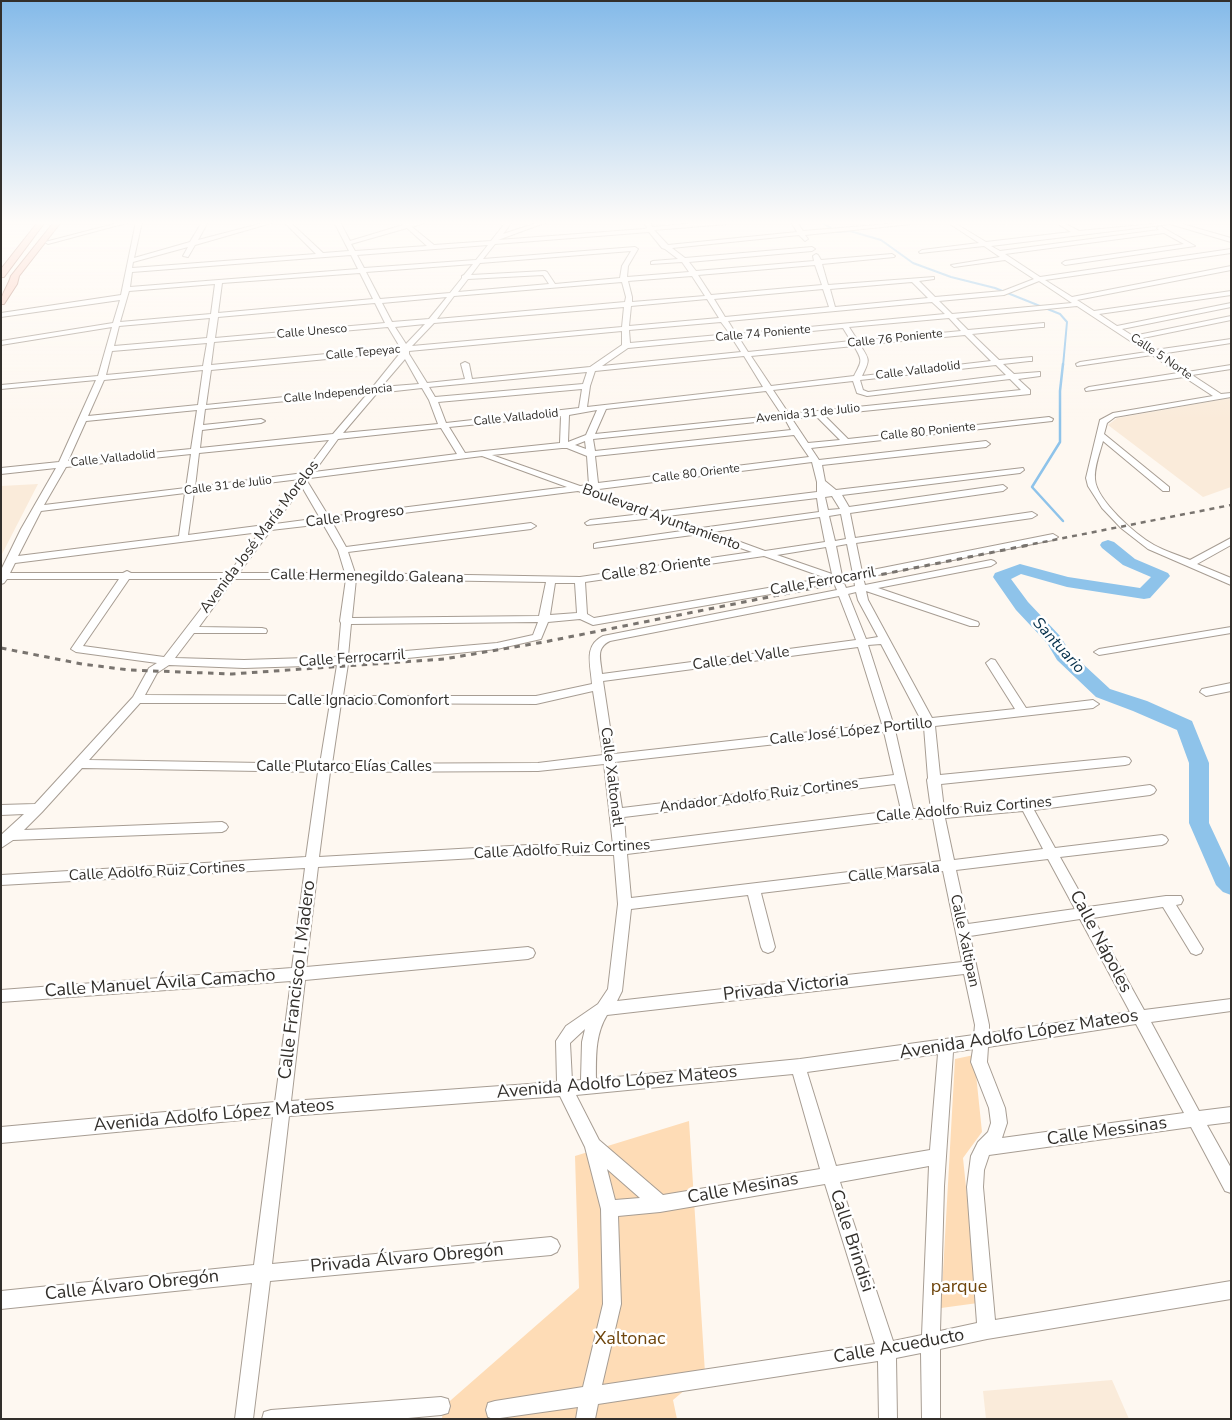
<!DOCTYPE html>
<meta charset="utf-8">
<style>
body{margin:0}
#map{position:relative;width:1232px;height:1420px;overflow:hidden;background:#fef8f1;font-family:"Nunito Sans",sans-serif}
canvas{display:block}
.frame{position:absolute;inset:0;border:2px solid #322f2b;pointer-events:none}
</style>
<div id="map">
<canvas width="1232" height="1420"></canvas>
<div class="frame"></div>
</div>
<script>
const ctx = document.querySelector('canvas').getContext('2d');
ctx.lineJoin = 'round';
function paint(path, color) { ctx.fillStyle = color; ctx.fill(path, 'evenodd'); }
function stroke(path, color, width, dash) { ctx.strokeStyle = color; ctx.lineWidth = width; ctx.lineCap = dash ? 'butt' : 'round'; ctx.setLineDash(dash || []); ctx.stroke(path); }
function label(font, color, halo, rows, align = 'center') {
  ctx.font = font + ' "Nunito Sans",sans-serif'; ctx.lineWidth = 5; ctx.setLineDash([]); ctx.textBaseline = 'middle'; ctx.strokeStyle = halo; ctx.fillStyle = color; for (const [text, x, y, turn = 0] of rows) {
    ctx.save(); ctx.translate(x, y); ctx.rotate((+turn || 0) * Math.PI / 180); ctx.textAlign = isNaN(turn) ? turn : align; if (halo) ctx.strokeText(text, 0, 0); ctx.fillText(text, 0, 0); ctx.restore();
  }
}
paint(new Path2D(`
 M1231,398V487L1203,497L1108,425L1117,418Z
 M38,484L1,556V486Z
 M1112,1380L1129,1419H986L983,1391Z`), '#faebda');
paint(new Path2D(`
 M974,1055L982,1132L963,1158L978,1303L941,1308L955,1059Z
 M689,1121L705,1373L673,1400L677,1419H442L443,1407L579,1288L575,1156Z`), '#fedcb6');
stroke(new Path2D(`
 M821,222L837,232L850,231L881,240L913,263L951,277L995,288L1060,314L1067,322L1063,366`), '#8ec3ea', 2);
stroke(new Path2D(`
 M1063,364L1060,391V442L1032,487L1063,521`), '#8ec3ea', 2.5);
paint(new Path2D(`
 M1108,540L1114,542L1135,559L1168,573L1170,576L1150,598L1144,599L1067,587L1021,574L1011,579L1028,602L1060,636L1070,652L1110,689L1147,701L1192,721L1209,763V823L1231,870V895L1223,892L1216,885L1189,823V763L1177,730L1133,711L1096,697L1057,660L1047,643L1016,610L993,577L995,573L1020,564L1068,577L1140,588L1151,577L1123,565L1102,548L1100,545L1102,542Z`), '#8ec3ea');
const minor = new Path2D(`
 M122,222H130L48,244L45,242Z
 M136,222H142L134,258L190,242L202,222H208L198,240L267,222H275L195,245L188,257L183,256L188,247L133,262L132,268L316,254L284,222H290L323,253L349,251L334,222H340L350,241L403,225L400,222H406L409,224L425,222L424,223L412,227L434,245L491,241L506,222H512L503,234L540,222H547L498,240L644,229L647,228L644,222H650L652,227L709,222H730L727,224L654,230L668,245L797,232L791,222H797L803,231L914,222L911,224L805,235L808,239L805,241L799,235L672,248L685,258L812,247L815,249L812,251L689,262L696,271L814,261L813,256L816,254L818,255L821,260L892,254L895,256L894,257L822,264L828,285L934,277V279L919,281L935,297L1003,291L1034,279L1005,260L954,267L951,265L1000,257L984,246L920,253L919,252L922,250L979,243L947,222H953L986,242L1071,232L1055,222H1062L1079,231L1175,222L1231,238V242L1170,224L991,246L1000,251L1159,230L1157,228L1160,226L1195,246L1065,265L1062,263L1065,261L1184,244L1164,233L1005,254L1040,277L1231,249V253L1045,280L1072,297L1231,266V270L1077,300L1094,311L1231,291V295L1099,314L1117,326L1231,303V307L1122,329L1133,336L1231,316V320L1138,339L1155,350L1231,339V343L1160,354L1187,372L1231,365V369L1192,375L1221,394L1231,393V397L1115,417L1107,423L1104,434L1169,487V491H1163L1103,441C1100,452 1094,467 1095,479C1096,500 1136,535 1154,545C1165,551 1178,555 1190,560L1231,538V545L1197,564L1231,578V585L1148,549L1121,528L1102,508L1088,486L1086,478L1100,420L1113,413L1213,396L1184,377L1086,391L1085,389L1089,387L1178,373L1152,355L1077,366L1076,364L1080,362L1147,352L1077,306L956,318L968,330L1044,323V327H1041L972,334L999,360L1032,357V361H1029L1003,364L1014,374L1040,372V376L1018,379L1030,390V394L824,415L848,439L1049,417L1053,419L1052,421L811,448L819,460L986,441L990,444L986,447L822,465L825,481L836,490L1023,468L1024,470L1020,473L842,495L849,507L1003,485L1007,488L1003,491L850,513L855,538L1032,512L1037,515L1032,518L856,543L862,572L1053,534L1058,537L1053,540L863,578L865,585L991,560L994,561L996,563L991,566L878,588L978,622L979,624L978,626H970L866,591L868,600L932,718L1015,709L986,663L991,659L995,660L1026,708L1093,700L1099,704L1093,708L935,726L940,775L1125,757L1129,758L1131,761L1129,764L1125,765L941,784L944,809L1029,801L1150,785L1154,787L1156,790L1154,793L1150,795L1034,810L1055,848L1162,835L1166,837L1168,840L1166,843L1162,845L1060,857L1088,907L1166,896H1181L1183,900L1181,904L1176,905L1203,949L1201,953L1196,955L1191,953L1163,907L1093,918L1144,1010L1231,999V1011L1151,1022L1199,1111L1231,1107V1122L1207,1125L1231,1168V1193L1225,1191L1191,1127L989,1155L984,1170L983,1187L995,1320L1231,1281V1299L987,1339L940,1349V1419H922L921,1353L896,1358L897,1419H879L878,1361L598,1404L595,1419H576L578,1407L493,1419L488,1417L486,1410L488,1403L495,1401L583,1387L603,1304L601,1209L585,1147L560,1096L289,1116L272,1264L551,1237L557,1240L560,1246L557,1252L551,1255L270,1281L253,1419H235L252,1283L1,1309V1291L254,1265L273,1117L1,1143V1127L275,1102L291,981L1,1002V990L292,968L305,868L1,885V875L306,857L318,772L82,768L42,812L24,830L222,822L226,824L228,827L226,830L222,832L13,840L1,848V835L24,814L1,815V805L35,804L133,697L149,668L157,663L76,652L71,649L119,579H7L4,583L1,584V570L21,529L56,468L1,474V468L59,462L96,380L1,389V385L98,376L112,327L1,345V341L113,323L120,300L1,317V313L121,295ZM407,228L427,246L355,251L351,244ZM649,232L662,248L665,249L678,259L653,261L651,262V264L682,262L689,272L627,277L628,266L638,249L635,247L483,259L495,244ZM488,245L476,260L364,268L357,255ZM631,251L622,266L620,278L555,284L547,272L545,271L471,275L480,263ZM351,255L358,269L130,287L132,272ZM473,264L464,275L462,276V278L450,293L380,299L366,272ZM815,265L822,285L711,295L698,275ZM360,273L373,299L218,313L222,283ZM543,275L549,284L458,292L468,279ZM692,276L705,296L632,302V297L628,281ZM1039,281L1072,303L952,314L939,301L1004,295ZM622,282L626,297L625,302L437,319L454,296ZM912,282L928,298L835,307L830,289ZM215,284L211,314L120,322L129,291ZM823,289L829,307L725,317L714,299ZM447,297L429,319L392,322L382,303ZM707,299L719,318L629,326L631,306ZM932,302L945,314L736,334L728,321ZM375,303L385,323L215,338L218,317ZM624,307L622,327L412,346L434,323ZM210,318L207,338L114,346L119,326ZM949,318L961,331L858,341L849,327ZM721,322L730,334L630,343L629,330ZM425,324L406,344L395,327ZM388,327L400,347L211,365L214,342ZM843,328L851,341L748,352L739,338ZM622,331V345L590,367L472,379L469,364L465,362L461,364L465,379L427,383L409,354V351ZM965,335L991,361L862,376C870,360 870,360 860,345ZM732,338L741,352L602,366L628,348ZM207,343L203,366L106,375L112,351ZM854,346C863,361 862,361 854,376L771,386L751,356ZM401,352L372,388L206,405L211,370ZM744,356L763,387L587,407L590,386L595,371ZM405,359L419,384L381,387ZM996,365L1006,375L868,392L863,390L860,380ZM203,370L198,405L88,416L104,380ZM587,372L583,384L435,397L429,387ZM1010,379L1021,390L789,414L773,390L853,381L857,393L867,396ZM422,388L429,400L438,424L343,433L377,393ZM582,389L579,408L446,423L438,402ZM766,391L782,415L595,434L606,409ZM368,393L333,434L200,448L202,430L261,423L265,421L261,419L203,425L205,409ZM197,410L191,449L68,461L86,421ZM597,410L586,435L568,442L569,415ZM561,416L560,443L465,453L449,427ZM816,416L840,440L808,443L792,419ZM785,419L791,430L595,451L593,439ZM441,428L457,454L314,472L338,439ZM794,435L809,457L598,483L595,456ZM329,440L304,473L195,487L199,453ZM585,441L586,449L575,445ZM562,448H567L587,456L589,485L580,486L492,455ZM191,454L186,488L44,505L66,467ZM482,456L567,487L329,517L307,481L310,478ZM812,462L817,482V492L655,512L591,490ZM300,479L265,525L188,535L194,492ZM302,487L320,518L275,524ZM578,491L642,514L590,520L585,523L587,525L654,518L689,530L597,543L594,544V548L700,534L752,552L580,577L355,573L348,552L531,529L536,526L531,523L346,547L332,522ZM185,493L179,536L18,556L41,511ZM832,496L840,509L828,510L825,497ZM817,498L819,512L701,528L667,516ZM841,514L846,539L835,541L829,516ZM820,517L825,542L765,551L713,532ZM323,524L338,550L345,573H239L271,530ZM260,532L229,573H131L127,571L123,573H10L15,563ZM847,544L853,574L842,576L836,546ZM826,547L832,574L777,555ZM764,556L826,578L594,618L587,614L585,582ZM129,579H224L164,657L83,646ZM234,579H346L340,621L341,623L338,657L244,660L175,658L194,633H266L267,631L266,629L262,628L199,627ZM356,579L546,582L539,616L352,618ZM854,579L855,586L846,588L843,581ZM555,583H575L577,613L550,615ZM834,583L837,590L603,636C583,646 591,665 592,684L536,696H343L348,664L497,649L541,639L548,622L580,619L593,625ZM856,592L858,600L878,637L866,639L848,594ZM839,596L856,640L602,674C601,660 595,648 610,641ZM538,622L533,635L497,643L348,656L351,624ZM881,644L921,720L893,723L868,645ZM858,647L882,724L614,754L603,681ZM169,665L244,668L337,665L332,696L145,695L157,673ZM593,691L603,755L538,763L332,764L341,703L536,704ZM140,703H330L320,764L89,760ZM924,727L928,778L927,780L931,809H913L895,730ZM884,732L894,775L622,808L615,762ZM604,764L613,845H528L319,857L330,772L538,771ZM895,784L901,810L626,844L624,817ZM1023,811L1043,849L954,860L945,818ZM933,818L941,861L631,898L627,854L908,819ZM528,855H614L618,904L608,989L598,1004L566,1026L556,1041L557,1082L291,1101L305,980L528,959L533,957L535,953L533,949L528,947L306,967L318,867ZM1048,859L1075,909L968,924L956,870ZM943,871L962,962L617,1001L622,991L631,909L748,895L761,947L763,951L768,953L773,951L775,947L761,893ZM1080,919L1130,1012L989,1033V1025L970,936ZM964,974L975,1025L974,1035L800,1059L596,1079C596,1056 595,1035 607,1015ZM1136,1024L1184,1113L1002,1138L1007,1123L1005,1108L987,1062L988,1047ZM585,1029L582,1042L581,1080L572,1081L570,1043ZM973,1049L971,1062L989,1108L991,1123L988,1132L978,1142L971,1156L967,1187L977,1323L940,1331L944,1186L953,1052ZM938,1054L930,1150L836,1166L807,1072ZM793,1074L820,1169L663,1195L599,1140L576,1095ZM929,1166L922,1335L893,1341L840,1182ZM607,1169L640,1198L615,1200ZM825,1184L875,1344L602,1385L621,1304L618,1216L660,1212Z
 M1001,222H1008L1005,224Z
 M1231,627V633L1099,655L1094,652L1099,649Z
 M1231,683V691L1206,696L1200,692L1202,689Z
 M441,1397L448,1399L450,1406L448,1413L441,1415L397,1419H262L264,1412L271,1410Z`);
const major = new Path2D(`
 M38,222H45L4,277H1V269Z
 M54,222H61L19,276L17,284L4,304H1C1,293 8,287 11,276Z`);
stroke(minor, '#a79d93', 2);
stroke(major, '#b3806f', 2);
paint(minor, '#fff');
paint(major, '#fbcdbe');
stroke(new Path2D(`
 M1023,546L1231,505`), '#79746f', 2.5, [5, 5]);
stroke(new Path2D(`
 M1,648L82,664L129,670L232,674L444,659L544,642L1029,545`), '#79746f', 3, [5.5, 5.5]);
const sky = ctx.createLinearGradient(0, 0, 0, 420);
sky.addColorStop(0, '#84bae9');
sky.addColorStop(0.53, '#fffcf9');
sky.addColorStop(1, '#fffcf900');
ctx.fillStyle = sky;
ctx.fillRect(0, 0, 1232, 420);
label('12px', '#322f2b', '#fff', [
 ["Calle Unesco",312,332,-5],
 ["Calle 74 Poniente",763,334,-5],
 ["Calle 76 Poniente",895,339,-6],
 ["Calle Tepeyac",363,353,-5],
 ["Calle 5 Norte",1161,357,34],
 ["Calle Valladolid",918,371,-7],
 ["Calle Independencia",338,394,-6],
 ["Avenida 31 de Julio",808,414,-6],
 ["Calle Valladolid",516,418,-6],
 ["Calle 80 Poniente",928,432,-6],
 ["Calle Valladolid",113,459,-6],
 ["Calle 80 Oriente",696,474,-7],
 ["Calle 31 de Julio",228,486,-7]
]);
label('15px', '#322f2b', '#fff', [
 ["Calle Progreso",355,517,-7],
 ["Boulevard Ayuntamiento",661,518,20],
 ["Avenida José María Morelos",260,537,-53],
 ["Calle 82 Oriente",656,569,-8],
 ["Calle Hermenegildo Galeana",367,577,1],
 ["Calle Ferrocarril",823,582,-10],
 ["Calle Ferrocarril",352,659,-4],
 ["Calle del Valle",741,659,-8],
 ["Calle Ignacio Comonfort",368,701],
 ["Calle José López Portillo",851,732,-6],
 ["Calle Plutarco Elías Calles",344,767],
 ["Calle Xaltonatl",611,777,83],
 ["Andador Adolfo Ruiz Cortines",759,796,-7],
 ["Calle Adolfo Ruiz Cortines",964,810,-5],
 ["Calle Adolfo Ruiz Cortines",562,850,-3],
 ["Calle Adolfo Ruiz Cortines",157,872,-3],
 ["Calle Marsala",894,873,-6],
 ["Calle Xaltipan",964,941,78]
]);
label('italic 16px', '#06314c', '#fff', [
 ["Santuario",1058,646,48]
]);
label('18px', '#322f2b', '#fff', [
 ["Calle Nápoles",1100,942,62],
 ["Calle Francisco I. Madero",298,980,-83],
 ["Calle Manuel Ávila Camacho",160,984,-4],
 ["Privada Victoria",786,988,-7],
 ["Avenida Adolfo López Mateos",1019,1035,-9],
 ["Avenida Adolfo López Mateos",617,1083,-5],
 ["Avenida Adolfo López Mateos",214,1116,-5],
 ["Calle Messinas",1107,1132,-8],
 ["Calle Mesinas",743,1189,-10],
 ["Calle Brindisi",851,1241,72],
 ["Privada Álvaro Obregón",407,1259,-5],
 ["Calle Álvaro Obregón",132,1286,-6],
 ["Calle Acueducto",899,1347,-10]
]);
label('18px', '#6f460d', '#fff', [
 ["parque",959,1288],
 ["Xaltonac",630,1340]
]);
</script>
